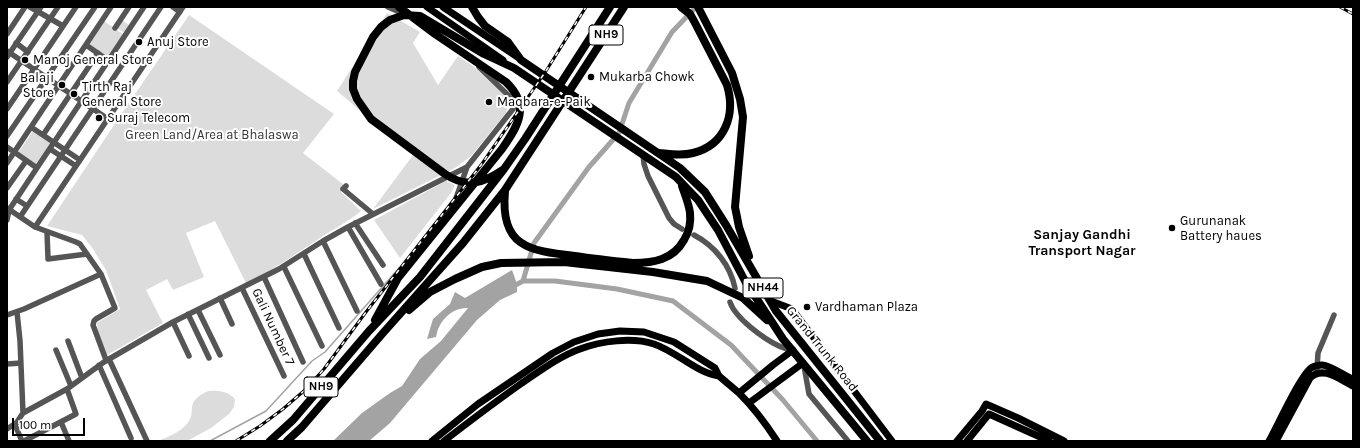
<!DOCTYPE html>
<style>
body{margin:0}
#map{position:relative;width:1360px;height:448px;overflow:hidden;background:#fff;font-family:Karla,sans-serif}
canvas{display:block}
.frame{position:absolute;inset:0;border:8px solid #000;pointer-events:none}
.scale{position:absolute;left:12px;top:418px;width:73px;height:18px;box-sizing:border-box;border:2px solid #000;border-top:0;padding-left:5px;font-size:12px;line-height:14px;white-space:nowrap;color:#000;-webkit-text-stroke:3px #fff;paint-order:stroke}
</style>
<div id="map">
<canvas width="1360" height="448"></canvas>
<div class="frame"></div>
<div class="scale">100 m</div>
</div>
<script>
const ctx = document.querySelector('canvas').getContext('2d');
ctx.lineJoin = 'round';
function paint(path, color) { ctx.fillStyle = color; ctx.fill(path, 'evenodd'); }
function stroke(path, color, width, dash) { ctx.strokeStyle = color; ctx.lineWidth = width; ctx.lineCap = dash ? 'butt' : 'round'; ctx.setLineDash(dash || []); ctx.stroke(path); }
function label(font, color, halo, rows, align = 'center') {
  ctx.font = font + ' Karla,sans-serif'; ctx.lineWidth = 4; ctx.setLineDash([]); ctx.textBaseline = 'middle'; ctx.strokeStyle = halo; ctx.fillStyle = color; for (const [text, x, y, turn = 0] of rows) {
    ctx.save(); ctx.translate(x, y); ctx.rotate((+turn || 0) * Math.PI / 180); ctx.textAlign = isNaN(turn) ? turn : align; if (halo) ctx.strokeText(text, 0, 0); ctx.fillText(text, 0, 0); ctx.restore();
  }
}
paint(new Path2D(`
 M387,13L420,32L413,43L438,85L458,56L473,66L503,94L506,99L508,104L506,113L471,156L455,168L373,209L413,155L337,91Z
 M189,15L334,114L303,153L344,185L341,192L361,211C348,222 332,230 317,240C294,255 272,271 246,283L215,221L186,233L204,277L173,290L167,279L146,290L163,323L107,355L98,333L97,323L120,309L106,270L91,246L82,235L47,226L116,122Z
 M122,20L130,26L125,33L117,28Z
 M104,21L124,35L108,58L88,45Z
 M33,131L52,144L37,165L18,153Z
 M446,181L455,185L451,193L400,258L374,220Z
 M208,391C219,390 227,391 235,399L234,407L229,414L211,428L187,441H158C167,437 179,433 186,425C199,411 182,403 208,391Z`), '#dcdcdc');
paint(new Path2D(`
 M512,270L517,284V292L500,300L477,320L390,423L369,441H333L362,413L390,393L402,386L420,359L441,341L468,308C456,307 444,316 439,327C437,330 437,334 436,337L427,339L433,319L450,304L455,292L465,298Z`), '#a3a3a3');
stroke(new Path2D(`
 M210,441L266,411L312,361L325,352L399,268`), '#a3a3a3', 1.5);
stroke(new Path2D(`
 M523,281H555L617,289L673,301L731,345L783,400L817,441
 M512,287L523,281L534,243L589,167L619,133L629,103L672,32L696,7`), '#a3a3a3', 5);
stroke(new Path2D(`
 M30,7L63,26
 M173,7L180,12
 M388,7L404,14
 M115,28L129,7
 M7,34L25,7
 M16,43L28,52
 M86,45L109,61
 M7,51L108,119
 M7,57L41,7
 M7,82L58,7
 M7,109L76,7
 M31,127L80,160
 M43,135L98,53
 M7,136L95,7
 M7,147L37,168
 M50,149L76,166
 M643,155L644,164L648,176L669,218L674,224L682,229
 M7,163L111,7
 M346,186L343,189L373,214
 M7,188L26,161
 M16,199L27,206
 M453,207L467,167L513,109V103L508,95L479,67
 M7,208L35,227L183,7
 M20,217L161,7
 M7,220L9,210L144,7
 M355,223L383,265
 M35,227L76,242L80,244L101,274L115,308L96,319L94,321L93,325L106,360
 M348,227L381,284
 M47,232L48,259L87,254
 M694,235C715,246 730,265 735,288
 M323,241L357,311
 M304,254L339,328
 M284,267L322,346
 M264,277L303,362
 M242,288L284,376
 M220,298L232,324
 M730,302C735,318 764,339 779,346C783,348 787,349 791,350
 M198,310L220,355
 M17,312L20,341L23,413L15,425L22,441
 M188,314L209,358
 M7,315L24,309L101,274
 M173,322L189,356
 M68,341L82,378
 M56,350L71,386
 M109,359L147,441
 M7,364L21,363
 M99,365L131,438
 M804,366L809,394L848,441
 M1317,369L1318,353L1334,315
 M23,413L67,389L104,362L173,322L279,269L323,241L348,227L467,167
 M61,422L69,441
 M7,429L16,423
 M24,441L76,414L67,389`), '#555', 5.5);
stroke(new Path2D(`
 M427,7L503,60
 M443,7L519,58
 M771,301L792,309L892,441
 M739,393C754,408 766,424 777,441
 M749,403L803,363
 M432,441L478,404L553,353L574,342L598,334L620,331L644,332L674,342L715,368L719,376L739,393L773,365L793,350
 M444,441C470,421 495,402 522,383C540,371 560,356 580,349C601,341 632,337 654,344C677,352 697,373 719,376
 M957,441L982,411L986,404L1018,418L1064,441
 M967,441L989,414L1049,441
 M1269,441C1277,427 1300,376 1311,368C1314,366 1318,365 1322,365C1330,365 1345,376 1353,379
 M1276,441L1310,378C1323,365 1340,380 1353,386`), '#000', 7);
stroke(new Path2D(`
 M472,7L478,17L485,26L508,42L521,60L680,168L705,192L726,225L776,311L880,441
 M698,7L732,73L740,99L743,117L735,207L739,227L749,256
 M659,153C670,154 681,156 693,153C725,145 736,115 727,85L694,21L690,14L681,7
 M504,169C484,183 467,189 445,174L371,119L357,99L353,89V81L355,72L373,37L381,27L390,20L404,15L420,16L484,54L514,68L676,177L698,200L718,230L745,281L783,339L867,441
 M505,191C500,246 528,251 575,256C594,259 613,261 633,263C653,263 673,260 684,240C689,232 691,222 690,213C689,204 685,195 682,186
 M409,310L430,292L455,279L482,267L501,263L564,262L653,272L707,281L743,298L767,320
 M375,320L398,278L502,149C518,126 531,106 506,82L435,34L399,7
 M270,441L293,420L369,331L420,277L480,200L504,169L525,139L610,7
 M287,441L302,427L383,333L463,243L505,190L624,7`), '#000', 8);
const rail = new Path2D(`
 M1340,7L1353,14
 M236,441L260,426L283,409L305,390L324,369L366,312L481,165L546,71L586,7`);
stroke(rail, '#000', 3);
stroke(rail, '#fff', 1.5, [4.5]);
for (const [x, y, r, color] of [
 [139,42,4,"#000"],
 [25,60,4,"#000"],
 [591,77,4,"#000"],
 [62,85,4,"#000"],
 [74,94,4,"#000"],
 [489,102,4,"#000"],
 [99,118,4,"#000"],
 [1172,228,4,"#000"],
 [807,307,4,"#000"]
]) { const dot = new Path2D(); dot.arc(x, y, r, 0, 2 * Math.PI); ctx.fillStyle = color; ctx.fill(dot); stroke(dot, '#fff', 1.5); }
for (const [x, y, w] of [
 [606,35,34],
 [763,288,40],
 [321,387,34]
]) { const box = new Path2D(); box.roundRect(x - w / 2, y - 10, w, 20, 3); ctx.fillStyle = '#fff'; ctx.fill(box); stroke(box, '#000', 1); }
label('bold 12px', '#000', null, [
 ["NH9",606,35],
 ["NH44",763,288],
 ["NH9",321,387]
]);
label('13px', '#000', '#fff', [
 ["Anuj Store",147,42],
 ["Manoj General Store",33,60],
 ["Mukarba Chowk",599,77],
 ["Balaji",54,78,"right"],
 ["Store",54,93,"right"],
 ["Tirth Raj",82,87],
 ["General Store",82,102],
 ["Maqbara-e-Paik",497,102],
 ["Suraj Telecom",107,118],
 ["Gurunanak",1180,221],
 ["Battery haues",1180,236],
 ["Vardhaman Plaza",815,307]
], 'left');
label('13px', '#333', '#fff', [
 ["Green Land/Area at Bhalaswa",212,135]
]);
label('13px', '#000', '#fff', [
 ["Gali Number 7",273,327,65],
 ["Grand Trunk Road",822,349,51]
]);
label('bold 14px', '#000', '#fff', [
 ["Sanjay Gandhi",1082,235],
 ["Transport Nagar",1082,251]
]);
</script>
